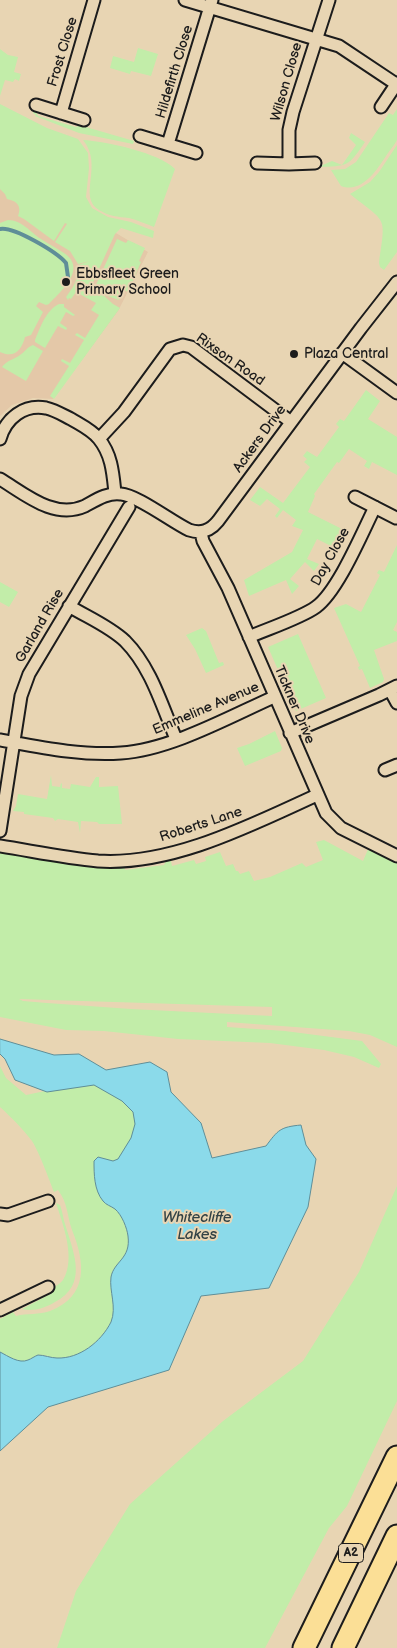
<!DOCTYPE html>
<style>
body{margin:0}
canvas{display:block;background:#e8d5b3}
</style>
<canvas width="397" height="1648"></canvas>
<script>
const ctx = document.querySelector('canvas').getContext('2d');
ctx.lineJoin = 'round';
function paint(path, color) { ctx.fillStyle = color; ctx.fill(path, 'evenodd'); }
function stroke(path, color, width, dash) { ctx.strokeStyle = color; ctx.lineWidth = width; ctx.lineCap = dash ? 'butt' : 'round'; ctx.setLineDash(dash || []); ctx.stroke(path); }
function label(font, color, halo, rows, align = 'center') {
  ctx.font = font + ' "Balsamiq Sans",sans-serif'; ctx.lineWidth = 4; ctx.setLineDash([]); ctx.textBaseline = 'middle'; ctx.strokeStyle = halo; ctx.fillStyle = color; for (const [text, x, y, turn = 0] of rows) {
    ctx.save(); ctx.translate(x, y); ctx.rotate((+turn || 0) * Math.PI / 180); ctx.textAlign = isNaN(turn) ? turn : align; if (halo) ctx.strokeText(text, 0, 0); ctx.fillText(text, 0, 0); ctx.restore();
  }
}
paint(new Path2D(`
 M0,183L104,226L148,252L118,311L53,399L33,398L12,405L0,416Z`), '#e4c8a8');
paint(new Path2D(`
 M138,48L158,54L151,76L131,71L130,74L110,68L113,56L134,62Z
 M0,49L8,55L18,57L14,72L21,74L19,81L15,79L13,82L5,80L0,96Z
 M0,104L47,128L78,139L88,153L89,168L86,197L92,208L108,217L131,222L154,231L153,238L121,228L115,234L94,280L92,285L94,289L117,239L126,243L128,240L145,248L139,261L141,262L128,292L124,290L119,300L102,294L113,304L120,308L54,399L50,396L69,366L61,361L62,359L70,363L84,340L75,335L77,333L85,338L99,315L91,310L96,303L76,292L71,299L69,298L68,300L66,297L73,287L78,276H88V274L78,275V265L90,261L78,264L70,251L55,242L67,224L65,223L54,241L24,219L18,216C22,206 17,201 7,199L5,194L0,189Z
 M34,109L38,116L76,127L82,124L86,127L134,141L133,144L79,133L35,116L36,115L33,113Z
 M397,109C397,118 397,132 397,140C395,144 391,149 388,153C378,168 363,194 341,186L331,170L345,169L356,162L389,113L393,115Z
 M351,133L365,142C348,167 348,166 318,167L332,161L342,165L356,145L349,138Z
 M83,140C105,141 160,153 175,169L154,227C146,224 137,220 129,218C118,217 109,216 99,210C77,197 104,165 83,140Z
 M397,145V252L384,270L380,267L379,263C386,214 387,224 350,194L370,182L379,172Z
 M8,220C22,220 30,232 41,239C48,244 57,248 64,253C88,269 60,292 49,304L46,305L39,302L36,306L43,312L31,335L25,337C22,349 15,359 0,352V223Z
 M59,304H64V307L75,315L73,316L66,312L60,323L67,328L66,330L58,326L45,348L35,342V340C40,328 46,310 59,304Z
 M33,345L43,351L26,381L2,367C7,360 13,360 20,355C25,352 27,347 33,345Z
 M366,390L380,401L368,419L397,437V475L372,462L369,469L364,466L367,461L349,449L339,463L337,462L314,494L315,496L308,512L342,529L333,547L317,539L307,559L319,564L314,571L305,562L290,579L299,586L292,594L286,580L249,596L244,580L292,552L303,530L292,526L296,520L283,510L277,518L275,516L280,509L267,499L260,506L250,500L260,487L283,503L310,467L304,462L307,459L303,456L307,451L317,457L339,427L336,424L340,419L344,421Z
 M397,545V622L393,630L397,632V641L374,650L384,679L383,682L370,688L362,669L359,670L358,667L360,666L334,608L346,604L361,612L380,575L377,573L379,570L384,572Z
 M0,582L18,592L9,607L0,602Z
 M202,628L206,631L219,663L223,662L224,665L206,673L195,649L186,635Z
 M298,634L326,698L296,711L268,647Z
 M275,731L282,748L281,751L245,766L237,748L249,744Z
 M51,775L52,786L60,787L61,783L62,784V788L70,789L71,784L90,787L96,777H99V787L118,786L122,824H99L97,822L81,821L80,833L78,822L58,819L55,821L53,818L24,814V812L13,811L16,806L18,794L47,799Z
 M324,840L363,861L369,847L397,861V1047L370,1035L349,1031L227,1022V1027L285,1031L362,1041L381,1064L379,1068L354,1057L324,1050L270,1043L178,1039L104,1031L66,1030L0,1017V851L90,863L94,868H125V870L164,865L168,857H170L172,866L194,860L196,864L206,861L205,857L220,852L226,866L233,864L236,871H238L240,874L249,871L254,881L270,877L302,863L306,867L323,860L316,842ZM19,999L272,1007V1016L131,1009L47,1003L23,1001Z
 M0,1066L6,1078L26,1095L150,1069L175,1218L115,1162L98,1157L94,1161C94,1174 94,1190 103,1201C106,1205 111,1206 115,1209C122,1215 127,1228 128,1236C131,1259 114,1261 111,1277C109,1291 117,1307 111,1322C101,1342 79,1359 57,1358C51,1358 44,1354 38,1355C35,1356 31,1359 28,1360C19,1364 8,1356 0,1352V1319L13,1312L16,1316C27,1313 39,1315 50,1311C89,1296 85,1262 72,1230C67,1216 68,1203 58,1190L54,1192C49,1179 39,1152 32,1141C22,1128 12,1118 0,1107Z
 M397,1186V1401L347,1506L329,1528L265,1648H57L76,1591L130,1504L223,1421L303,1361L359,1272Z
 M56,1203L60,1205C63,1212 63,1220 66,1227C74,1254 88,1285 55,1302C45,1308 33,1312 22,1309L52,1293L51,1289C55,1286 60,1284 63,1280C76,1258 63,1225 56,1203Z`), '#c2eda9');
const water = new Path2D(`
 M0,1039L54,1055L79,1054L106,1070L150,1062L167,1072L171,1092L201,1123L212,1158L266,1146C278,1130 280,1127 301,1125L306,1145L316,1159L308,1207L269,1288L201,1296L169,1370L48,1407L0,1451V1352C8,1356 19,1364 28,1360C31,1359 35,1356 38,1355C44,1355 51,1358 57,1358C79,1359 101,1342 111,1322C117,1307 109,1291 111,1277C114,1261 131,1259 128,1236C127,1228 122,1215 115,1209C111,1206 106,1205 103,1201C94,1190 94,1174 94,1161L98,1157L113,1161L118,1159L131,1138L135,1124L133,1112L122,1101L94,1085L47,1092L15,1080L5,1059L0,1054Z`);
paint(water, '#8bdaea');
stroke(water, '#5f8e98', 1);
stroke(new Path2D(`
 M0,229C13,226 57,252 66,263L68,277`), '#5f8e98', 4);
const street = new Path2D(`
 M185,0L339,46L396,84
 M36,105L84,120
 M381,107L397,83
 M61,113L94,0
 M140,136L196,153
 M168,144L212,0
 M257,163L289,164L315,163
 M289,164V130L293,112L329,0
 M342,353L397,393
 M0,439C6,418 24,404 46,408C55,410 63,415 71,419C81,425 92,430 99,439C112,455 113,474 115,493
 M99,439L124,412L170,349L183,345L191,347L291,422
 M0,479C25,494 54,520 85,506C96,500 108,492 121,494C137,495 172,522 189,530C201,534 210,531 218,521L361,328L397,282
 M355,497L396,518
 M201,533L203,541L228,588L326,813L341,828L397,856
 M69,606C87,617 109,626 125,641C151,667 162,706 176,739
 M249,637C267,629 301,618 316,607C338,591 362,533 375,507
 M390,690L397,703
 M290,733L379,695L397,686
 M0,740C39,747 81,756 121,753C170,750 229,717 274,697
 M385,770L397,765
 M0,831L21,696L29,674L129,507
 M0,846C32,851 65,858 98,861C172,866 251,825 317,795
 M0,1214L8,1215L48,1201
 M0,1310L48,1287`);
const highway = new Path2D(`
 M304,1648L397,1457
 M343,1648L397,1536`);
stroke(street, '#1c1c1c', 15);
stroke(highway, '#1c1c1c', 25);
stroke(street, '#e8d5b3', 11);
stroke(highway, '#fbdf96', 21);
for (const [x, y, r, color] of [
 [66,282,5,"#1c1c1c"],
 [294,354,5,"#1c1c1c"]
]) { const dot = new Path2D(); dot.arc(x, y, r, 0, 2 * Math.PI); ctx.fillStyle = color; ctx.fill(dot); stroke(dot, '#e8d5b3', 2); }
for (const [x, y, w] of [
 [351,1553,25]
]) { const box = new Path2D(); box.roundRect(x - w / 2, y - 9.5, w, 19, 4); ctx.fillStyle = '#e8d5b3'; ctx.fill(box); stroke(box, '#1c1c1c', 1); }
label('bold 12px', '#1c1c1c', null, [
 ["A2",351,1553]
]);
label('14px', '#1c1c1c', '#e8d5b3', [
 ["Frost Close",63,52,-73],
 ["Hildefirth Close",175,72,-73],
 ["Wilson Close",287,82,-74],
 ["Rixson Road",230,360,35],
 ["Ackers Drive",260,439,-54],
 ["Day Close",331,557,-61],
 ["Garland Rise",40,626,-60],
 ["Tickner Drive",294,705,67],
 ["Emmeline Avenue",206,709,-23],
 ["Roberts Lane",201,825,-18]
]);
label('14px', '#1c1c1c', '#e8d5b3', [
 ["Ebbsfleet Green",76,274],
 ["Primary School",76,290],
 ["Plaza Central",304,354]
], 'left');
label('italic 15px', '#324245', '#e8d5b3', [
 ["Whitecliffe",197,1218],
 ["Lakes",197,1235]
]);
</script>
